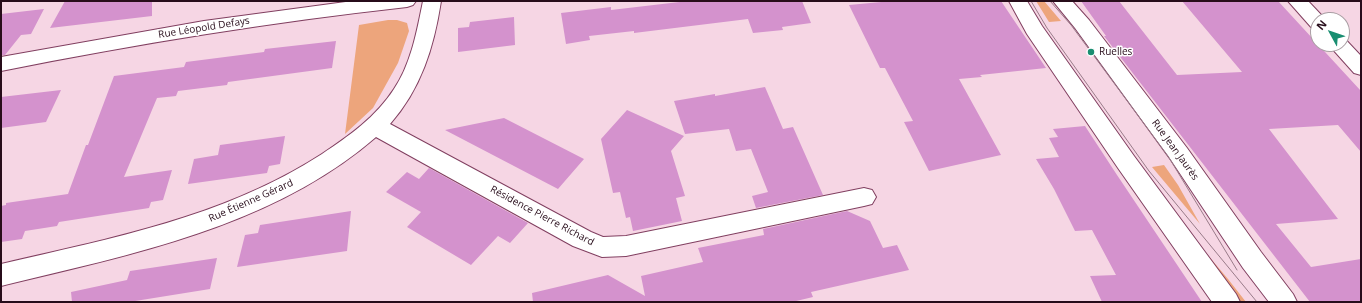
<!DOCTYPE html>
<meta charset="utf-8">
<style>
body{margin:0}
#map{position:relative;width:1362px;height:303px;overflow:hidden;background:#f6d6e4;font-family:"Open Sans",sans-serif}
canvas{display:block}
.frame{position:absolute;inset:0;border:2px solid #270c1a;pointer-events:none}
.north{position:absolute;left:1310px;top:12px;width:40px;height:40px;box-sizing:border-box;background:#fff;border:1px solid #a99ea3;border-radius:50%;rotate:310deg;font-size:11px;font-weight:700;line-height:16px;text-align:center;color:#270c1a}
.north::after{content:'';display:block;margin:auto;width:14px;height:18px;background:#198e71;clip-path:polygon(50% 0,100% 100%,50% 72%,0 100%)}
</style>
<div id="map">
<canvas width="1362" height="303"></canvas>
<div class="frame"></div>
<div class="north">N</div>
</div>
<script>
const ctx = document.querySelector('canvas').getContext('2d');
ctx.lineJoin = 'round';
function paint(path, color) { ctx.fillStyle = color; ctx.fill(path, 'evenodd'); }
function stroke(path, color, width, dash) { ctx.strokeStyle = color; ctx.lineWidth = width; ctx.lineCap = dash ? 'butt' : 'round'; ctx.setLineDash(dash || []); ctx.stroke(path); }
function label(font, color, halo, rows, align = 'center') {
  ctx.font = font + ' "Open Sans",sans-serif'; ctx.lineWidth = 3; ctx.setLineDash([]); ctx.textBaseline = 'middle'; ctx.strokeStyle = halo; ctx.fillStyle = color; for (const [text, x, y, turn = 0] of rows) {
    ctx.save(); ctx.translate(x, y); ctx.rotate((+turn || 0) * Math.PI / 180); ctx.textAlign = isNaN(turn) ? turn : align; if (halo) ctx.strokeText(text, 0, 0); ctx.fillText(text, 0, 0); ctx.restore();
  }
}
paint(new Path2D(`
 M1036,1H1044L1061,21L1049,22Z
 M388,20H397L407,23L409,31L398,63L373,108L345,134L359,25Z
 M1164,165L1178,185L1200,224L1152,167Z
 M1184,227L1228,279L1246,302H1236Z`), '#eda57c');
paint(new Path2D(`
 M65,1H152V16L50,28Z
 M688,1H802L811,23L782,27L783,30L753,33L748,19L634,33V31L589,36L590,40L566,44L561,13L611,7V10Z
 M892,1H1001L1046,68L980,75L982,77L959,79L1001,155L929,171L904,122L913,121L885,68H880L849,5Z
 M1081,1H1119L1177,75L1242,72L1182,1H1278L1361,91V152L1338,125L1269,129L1338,219L1276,224L1311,267L1361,259V302H1310L1104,36H1106Z
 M44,9L31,34L21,35L5,55H1V14Z
 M514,17L515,45L458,52V28L469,27L470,22Z
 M336,41L332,68L228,82L227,85L178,91L176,96L157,98L124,177L172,170L163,200L151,202L149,208L59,222L57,226L25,231L22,239L1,242V206L6,205V203L68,194L86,145H88L114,76L184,67L186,62L264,52L265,49Z
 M765,87L783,129L793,127L823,195L756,208L752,196L768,192L751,149L736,151L729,129L685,134L674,101L715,94V96Z
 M61,90L46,122L1,128V97Z
 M627,110L684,136L671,151L685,196L676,198L682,221L633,231L630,217L626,218L620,192L613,193L601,139Z
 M504,118L584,159L558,189L445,130Z
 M1085,126L1117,175L1202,302H1102L1090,276L1116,275L1092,230L1075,231L1054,189L1036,159L1059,157L1049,138L1058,137L1053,129Z
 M285,136L280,164L269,166L267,173L188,184L194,159L218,155L220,145Z
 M429,168L528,223L510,243L498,236L471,265L407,227L421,212L386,192L407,172L419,179Z
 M351,211L347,251L237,267L245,235L258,233L260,225Z
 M847,211L870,221L883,248L897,245L909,270L811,292L813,297L792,302H533L532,293L608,275L645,296L641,276L703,262L698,248L764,235L763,229Z
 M217,258L210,289L129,302H72L71,292L127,280L130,271Z`), '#d492cd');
const minor = new Path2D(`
 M353,1H416L413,5L407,7C271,22 136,44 1,71V57L204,21Z
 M423,1H441C434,47 421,89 390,124L591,232L603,237L626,236L864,188L872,190L876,197L872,204L864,206L626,256L602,257L573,246L376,137C272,227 132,254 1,286V264C112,238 225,217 322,154C349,136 376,117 394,89C411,64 417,31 423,1Z
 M1288,1H1308L1326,20H1318V29L1311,27Z
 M1342,38L1345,39L1361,56V75L1354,73L1328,44H1342Z`);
const major = new Path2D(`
 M1009,1H1027L1042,26L1134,156L1236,294L1240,302H1212L1118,168L1027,34Z
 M1053,1H1072L1089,20L1187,148L1261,252L1293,294L1297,302H1269L1243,268L1171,160L1075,28Z`);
stroke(minor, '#813f60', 2);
stroke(major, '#813f60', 2);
paint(minor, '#fff');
paint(major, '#fff');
stroke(new Path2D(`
 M1031,1L1047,28L1149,171L1257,302
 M1050,1L1071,25L1168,156L1237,270`), '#997b89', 1);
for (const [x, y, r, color] of [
 [1091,52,4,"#198e71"]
]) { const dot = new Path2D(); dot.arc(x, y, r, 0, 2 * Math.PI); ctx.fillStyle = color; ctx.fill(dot); stroke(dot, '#fff', 1.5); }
label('10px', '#270c1a', '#fff', [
 ["Rue Léopold Defays",204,28,-9],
 ["Rue Jean Jaurès",1175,150,54],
 ["Rue Étienne Gérard",251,201,-24],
 ["Résidence Pierre Richard",542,216,28]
]);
label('10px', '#270c1a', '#fff', [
 ["Ruelles",1099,52]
], 'left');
</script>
